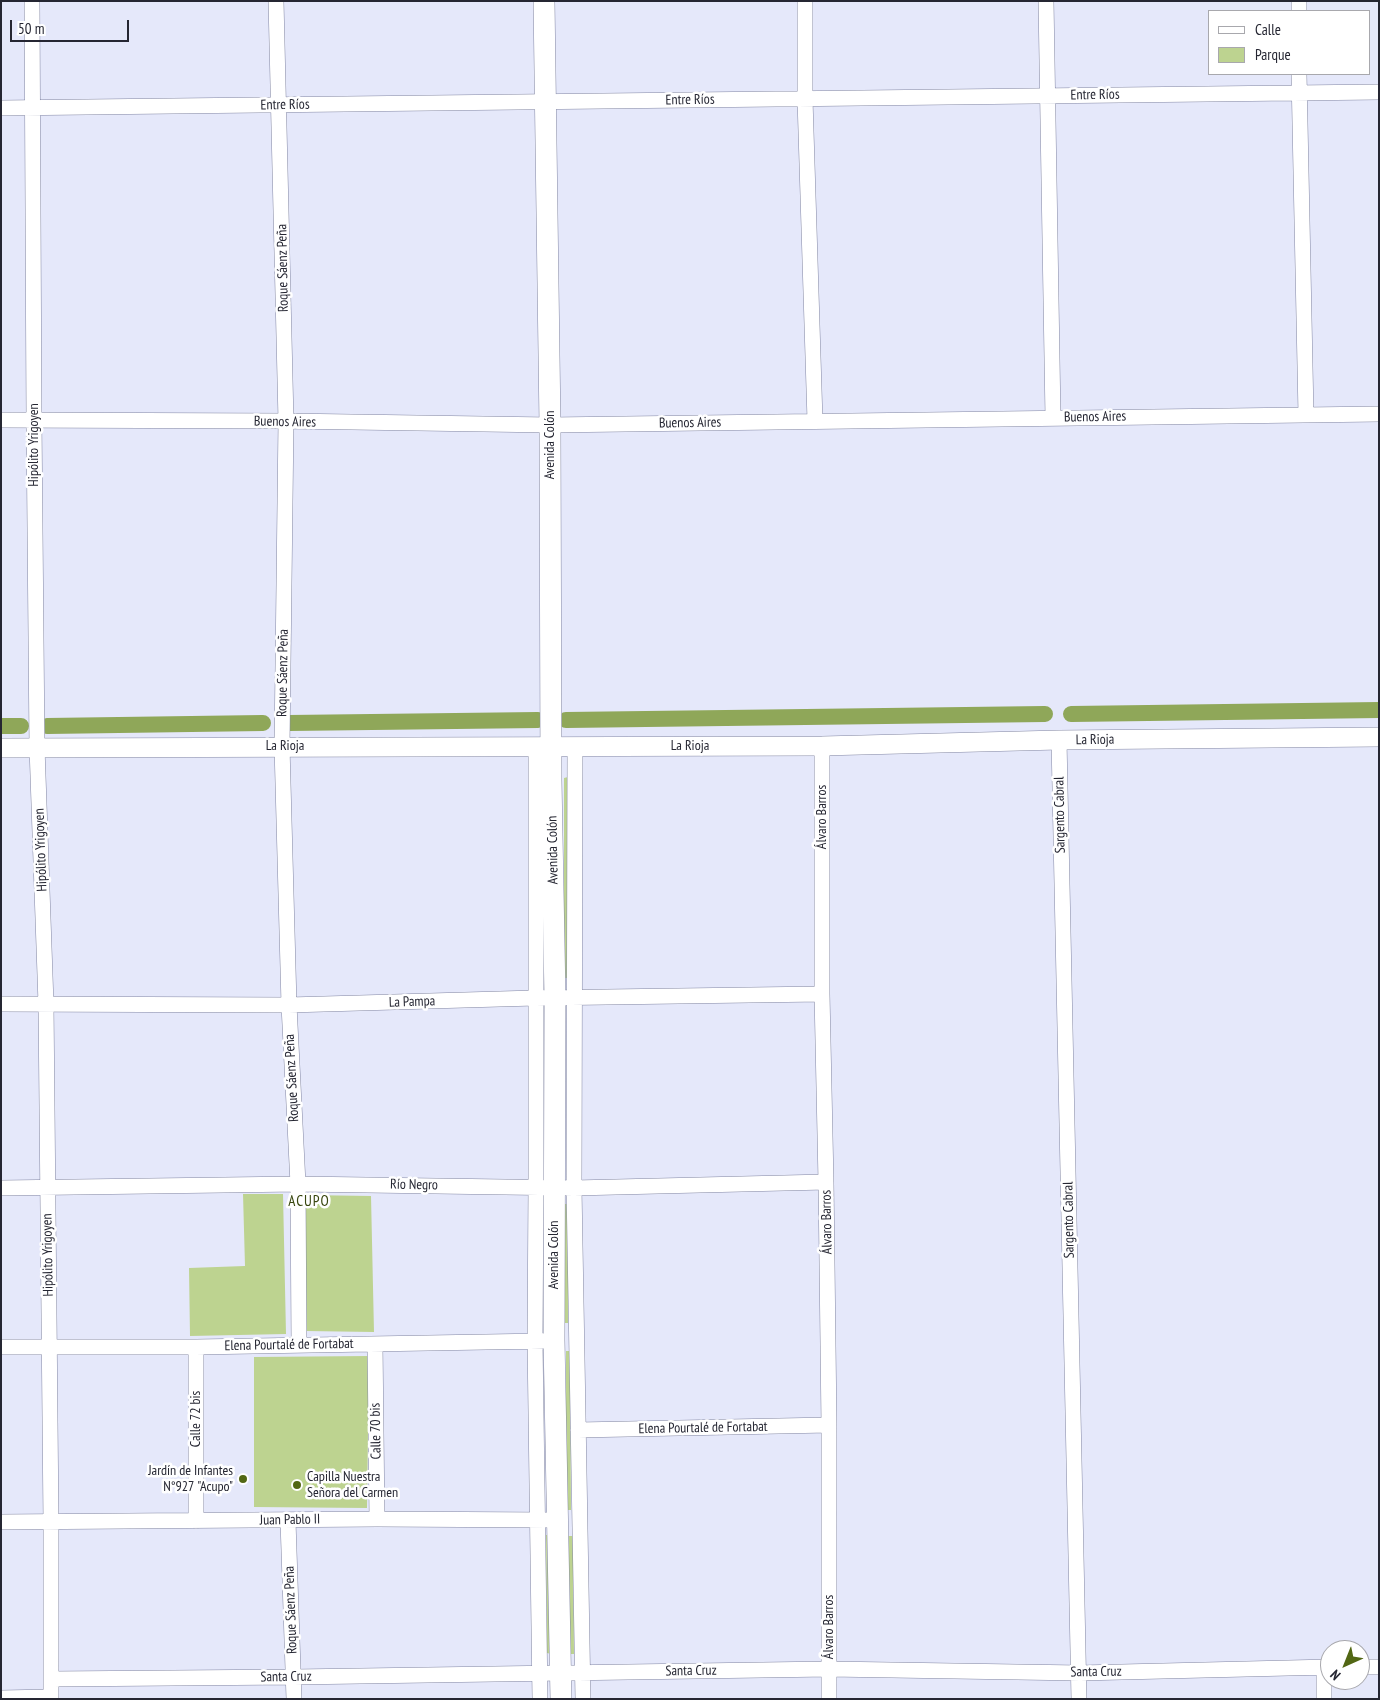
<!DOCTYPE html>
<meta charset="utf-8">
<style>
body{margin:0}
#map{position:relative;width:1380px;height:1700px;overflow:hidden;background:#e5e8fa;font-family:"PT Sans Narrow",sans-serif}
canvas{display:block}
.frame{position:absolute;inset:0;border:2px solid #252632;pointer-events:none}
.legend{position:absolute;left:1208px;top:10px;width:162px;height:65px;box-sizing:border-box;background:#fff;border:1px solid #a8a8ad;margin:0;padding:6px 9px;list-style:none;font-size:15px;color:#252632}
.legend li{display:flex;align-items:center;gap:10px;height:25px}
.legend b{width:25px;border:1px solid #a8a8ad}
.north{position:absolute;left:1320px;top:1640px;width:50px;height:50px;box-sizing:border-box;background:#fff;border:1px solid #a8a8ad;border-radius:50%;rotate:224deg;font-size:14px;font-weight:700;line-height:20px;text-align:center;color:#252632}
.north::after{content:'';display:block;margin:auto;width:18px;height:22px;background:#526714;clip-path:polygon(50% 0,100% 100%,50% 72%,0 100%)}
.scale{position:absolute;left:10px;top:20px;width:119px;height:22px;box-sizing:border-box;border:2px solid #252632;border-top:0;padding-left:6px;font-size:15px;line-height:18px;white-space:nowrap;color:#252632;-webkit-text-stroke:4px #fff;paint-order:stroke}
</style>
<div id="map">
<canvas width="1380" height="1700"></canvas>
<div class="frame"></div>
<ul class="legend">
<li><b style="height:6px;background:#fff"></b>Calle</li>
<li><b style="height:14px;background:#bdd390"></b>Parque</li>
</ul>
<div class="north">N</div>
<div class="scale">50 m</div>
</div>
<script>
const ctx = document.querySelector('canvas').getContext('2d');
ctx.lineJoin = 'round';
function paint(path, color) { ctx.fillStyle = color; ctx.fill(path, 'evenodd'); }
function stroke(path, color, width, dash) { ctx.strokeStyle = color; ctx.lineWidth = width; ctx.lineCap = dash ? 'butt' : 'round'; ctx.setLineDash(dash || []); ctx.stroke(path); }
function label(font, color, halo, rows, align = 'center') {
  ctx.font = font + ' "PT Sans Narrow",sans-serif'; ctx.lineWidth = 5; ctx.setLineDash([]); ctx.textBaseline = 'middle'; ctx.strokeStyle = halo; ctx.fillStyle = color; for (const [text, x, y, turn = 0] of rows) {
    ctx.save(); ctx.translate(x, y); ctx.rotate((+turn || 0) * Math.PI / 180); ctx.textAlign = isNaN(turn) ? turn : align; if (halo) ctx.strokeText(text, 0, 0); ctx.fillText(text, 0, 0); ctx.restore();
  }
}
paint(new Path2D(`
 M568,777L569,978H564V778Z
 M243,1194H283L286,1334L190,1336L189,1268L245,1266Z
 M305,1195L371,1196L374,1332L306,1331Z
 M564,1204H568V1323H563Z
 M566,1351H570L571,1510H566Z
 M369,1356L367,1508L254,1507V1357Z
 M546,1535H550L551,1654L547,1653Z
 M568,1536H573L574,1654H569Z`), '#bdd390');
stroke(new Path2D(`
 M1071,714L1379,710
 M566,720L1045,714
 M289,723L538,720
 M1,726H21
 M47,726L263,723`), '#8fa759', 16);
const minor = new Path2D(`
 M32,1L34,420L37,747L46,1004L51,1522V1699
 M276,1L286,421L282,746L289,1005L298,1184L299,1345
 M805,1V99L815,421
 M1046,1L1053,418
 M1299,1V11
 M1299,74L1306,415
 M1,108L1379,92
 M1,420L286,421L550,425L1379,414
 M1059,740L1079,1699
 M536,746V1186L535,1341L540,1699
 M575,746L574,1188L583,1699
 M822,746V994L826,1182L829,1425V1699
 M1,1004L289,1005L535,998L822,994
 M1,1188L298,1184L574,1188L826,1182
 M375,1344L377,1519
 M1,1347H196L544,1341
 M196,1347V1521
 M578,1430L829,1425
 M288,1521L294,1699
 M1,1522L377,1519L548,1520
 M1360,1667H1379
 M52,1679L294,1677L829,1669L1080,1673L1330,1667
 M1,1698L51,1697
 M1324,1699V1667`);
const tertiary = new Path2D(`
 M1,748L822,746L1059,740L1379,737`);
const secondary = new Path2D(`
 M544,1L550,425L551,780L555,998L554,1340L561,1699`);
stroke(minor, '#8387a3', 16);
stroke(tertiary, '#8387a3', 20);
stroke(secondary, '#8387a3', 22);
stroke(minor, '#fff', 15);
stroke(tertiary, '#fff', 19);
stroke(secondary, '#fff', 21);
for (const [x, y, r, color] of [
 [243,1479,5,"#526714"],
 [297,1485,5,"#526714"]
]) { const dot = new Path2D(); dot.arc(x, y, r, 0, 2 * Math.PI); ctx.fillStyle = color; ctx.fill(dot); stroke(dot, '#fff', 2); }
label('14px', '#252632', '#fff', [
 ["Entre Ríos",1095,95,-1],
 ["Entre Ríos",690,100,-1],
 ["Entre Ríos",285,105,-1],
 ["Roque Sáenz Peña",283,268,-91],
 ["Buenos Aires",1095,417,-1],
 ["Buenos Aires",285,422,1],
 ["Buenos Aires",690,423,-1],
 ["Hipólito Yrigoyen",34,445,-90],
 ["Avenida Colón",550,445,-90],
 ["Roque Sáenz Peña",283,673,-89],
 ["La Rioja",1095,740,-1],
 ["La Rioja",285,746],
 ["La Rioja",690,746],
 ["Sargento Cabral",1060,815,-91],
 ["Álvaro Barros",822,817,-90],
 ["Hipólito Yrigoyen",41,850,-92],
 ["Avenida Colón",553,850,-91],
 ["La Pampa",412,1002,-2],
 ["Roque Sáenz Peña",292,1078,-93],
 ["Río Negro",414,1185,1],
 ["Sargento Cabral",1069,1220,-91],
 ["Álvaro Barros",827,1222,-91],
 ["Hipólito Yrigoyen",48,1255,-91],
 ["Avenida Colón",554,1255,-90],
 ["Elena Pourtalé de Fortabat",289,1345,-1],
 ["Calle 72 bis",196,1419,-90],
 ["Elena Pourtalé de Fortabat",703,1428,-1],
 ["Calle 70 bis",376,1431,-91],
 ["Juan Pablo II",290,1520,-1],
 ["Roque Sáenz Peña",291,1610,-92],
 ["Álvaro Barros",829,1627,-90],
 ["Santa Cruz",691,1671,-1],
 ["Santa Cruz",1096,1672,-1],
 ["Santa Cruz",286,1677,-1]
]);
label('14px', '#252632', '#fff', [
 ["Jardín de Infantes",233,1471],
 ["N°927 \"Acupo\"",233,1487],
 ["Capilla Nuestra",307,1477,"left"],
 ["Señora del Carmen",307,1493,"left"]
], 'right');
ctx.letterSpacing = '1px';
label('15px', '#38460e', '#fff', [
 ["ACUPO",309,1202]
]);
ctx.letterSpacing = '0px';
</script>
